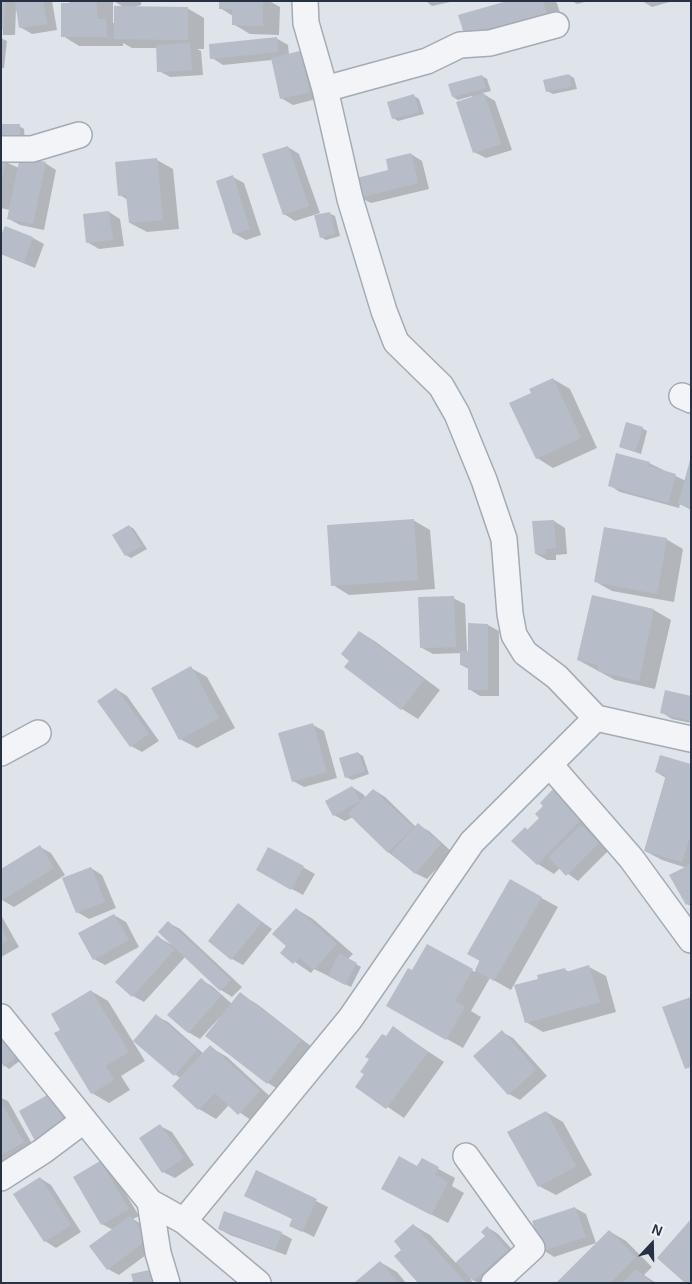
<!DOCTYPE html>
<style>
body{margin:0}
#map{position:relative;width:692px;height:1284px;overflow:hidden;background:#dfe4ea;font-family:Helvetica,sans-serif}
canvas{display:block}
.frame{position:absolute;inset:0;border:2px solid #263243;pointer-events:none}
.north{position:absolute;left:627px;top:1219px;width:50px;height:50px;-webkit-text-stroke:4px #eff3f7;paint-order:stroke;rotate:21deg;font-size:14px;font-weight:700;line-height:20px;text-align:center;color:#263243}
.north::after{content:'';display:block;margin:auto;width:18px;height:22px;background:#263243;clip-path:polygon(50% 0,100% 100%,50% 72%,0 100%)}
</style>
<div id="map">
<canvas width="692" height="1284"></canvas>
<div class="frame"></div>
<div class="north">N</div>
</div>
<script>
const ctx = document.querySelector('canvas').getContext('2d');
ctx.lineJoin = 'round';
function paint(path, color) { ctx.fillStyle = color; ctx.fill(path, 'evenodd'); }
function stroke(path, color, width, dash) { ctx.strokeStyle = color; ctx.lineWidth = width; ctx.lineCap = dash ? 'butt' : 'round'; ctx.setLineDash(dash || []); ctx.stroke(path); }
paint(new Path2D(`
 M1,1H52L57,30L32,34L20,27L16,8L15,35H3Z
 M70,1H113V23H116L125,8L114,1H141V5L130,8H187L204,18V49H197L201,51L203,75L170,77L159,71L157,48H132L123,43V46H79L63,36Z
 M220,1H269L280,7L279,35L250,34L233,24V16L220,8Z
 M426,1H449L450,2L432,6Z
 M512,1H554L557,3L564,27Z
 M572,1H589L577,4Z
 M642,1H673L652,7Z
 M1,38L7,41L4,68H1Z
 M276,38L288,45L289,55L300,52L311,59L320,98L293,105L281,98L272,60L223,65L212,58Z
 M569,75L574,78L577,89L553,94L547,91Z
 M482,76L487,79L491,91L482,93L495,101L512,150L486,158L474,152L472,96L458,100L453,97Z
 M414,96L419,99L424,114L398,121L393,118Z
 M19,126L24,129L25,142H1Z
 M288,147L299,154L320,213L295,221L284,214Z
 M411,154L422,161L429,189L371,203L359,197Z
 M1,160L19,168L45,163L56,170L44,230L20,225L9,219L10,210L1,208Z
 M157,160L173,169L179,229L147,232L130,223L128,200L120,195Z
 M233,177L244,183L261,235L246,240L235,234L218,182Z
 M109,212L120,219L124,246L99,249L87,242Z
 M329,213L335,216L340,236L326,240L321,237Z
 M33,238L44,244L35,268L1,254Z
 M553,379L570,389L597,448L553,468L537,458L533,394Z
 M642,428L647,431L641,454L620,447Z
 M649,463L686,481L691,463V510L680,504L679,508L620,492L609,485Z
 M413,520L430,530L435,589L349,595L333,585Z
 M554,521L565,528L567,554L556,555V560H547L536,554Z
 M129,526L134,529L147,549L131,558L126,555L114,536Z
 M666,539L683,549L674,602L612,591L596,582Z
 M593,596L654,610L671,620L655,689L615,680L578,660Z
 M453,598L465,604L467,652H469L488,625L499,631V696H480L469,689V669L461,665L462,653L433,654L422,648Z
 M360,632L376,642L440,690L418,719L402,709L351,661Z
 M191,668L207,677L235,728L197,748L180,739Z
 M116,689L127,696L159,741L142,752L131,746Z
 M691,697V723L672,719L661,712Z
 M313,725L324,731L337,778L304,787L293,781Z
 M358,753L363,756L369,774L352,780L346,777Z
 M691,766V906L687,904V868L662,860L645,851L666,778L656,772Z
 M352,787L363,794L366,798L374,790L385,797L416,827L418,825L429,831L452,852L427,879L415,873L388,852L353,817L345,821L334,815Z
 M553,790L570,800L599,827L593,833L609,850L578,881L560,868L554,874L538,864L512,841L525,828L528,830L541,818Z
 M40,847L51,853L65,875L14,907L2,900Z
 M269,848L315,874L303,895L257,870Z
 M91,868L102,875L116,908L89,919L77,912Z
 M510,881L558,907L511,990L490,978L471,1011L481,1017L463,1048L388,1006L413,972L428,945L475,972Z
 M239,905L272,929L243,965L232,959Z
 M296,909L313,919L353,954L348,959L361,967L351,987L314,969L311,973L282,953L288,946Z
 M1,915L19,947L1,957Z
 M114,915L126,922L139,947L105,965L94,959Z
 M169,923L180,929L242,987L232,997L221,990L186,956L144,1002L133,996L158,937L172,945Z
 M589,967L606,976L616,1012L543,1032L526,1022L540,980L564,969L569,972Z
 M201,980L212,986L232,1004L240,994L257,1004L317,1051L284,1093L268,1083L220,1017L200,1039L188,1032Z
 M91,991L108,1001L145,1061L121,1076L130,1090L109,1103L92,1093L62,1030Z
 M156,1016L168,1022L204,1054L210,1047L227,1057L276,1102L255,1123L229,1105L216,1119L199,1109L174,1086L181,1079L135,1041Z
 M1,1019L25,1057L9,1069L1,1063V1046L4,1044L1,1042Z
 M393,1028L444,1062L404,1118L357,1086Z
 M502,1032L513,1038L547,1076L520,1100L509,1094Z
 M49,1095L77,1131L36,1140L20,1111Z
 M1,1098L8,1101L35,1149L7,1164L1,1161Z
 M546,1112L563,1122L592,1175L556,1195L539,1186Z
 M160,1126L172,1132L194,1165L175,1178L163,1172Z
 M422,1160L455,1178L452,1186L464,1193L448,1223L399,1198Z
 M100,1162L111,1169L139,1216L133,1219L141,1224L158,1246L119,1275L108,1269L113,1230L102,1224Z
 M257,1172L328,1207L314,1237L302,1231L293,1219L245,1196Z
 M40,1178L51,1185L81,1232L56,1248L45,1241Z
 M575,1208L586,1214L596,1243L554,1257L543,1250Z
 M413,1225L430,1235L456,1263L486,1237L487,1227L498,1234L519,1257L489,1283H478L470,1278L473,1283H420L403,1250Z
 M219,1229L281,1233L292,1239L286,1255L230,1235Z
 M609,1231L626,1241L652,1267L644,1275L656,1283H557Z
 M380,1262L397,1272L406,1283H356Z`), '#0003');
paint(new Path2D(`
 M1,1H5L4,29H1Z
 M15,1H43L47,24L19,28Z
 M69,1H97V19H106L107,37H61V3H69Z
 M219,1H263V26L232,25V9H219Z
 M507,1H543L548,17L466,40L458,15Z
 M114,6L188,7V40L114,39Z
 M277,37L278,52L210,59L209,44Z
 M190,43L192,70L157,72L156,45Z
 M300,51L310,92L280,99L271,58Z
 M569,74L572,86L546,92L543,80Z
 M482,75L486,88L452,97L448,84Z
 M484,93L501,144L473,153L456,102Z
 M414,94L419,112L392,119L387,102Z
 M1,124H20V139H1Z
 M288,146L309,206L283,215L262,154Z
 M411,153L418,183L358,198L353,179L388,170L386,159Z
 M20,157L46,162L33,224L7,219Z
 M157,158L163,220L129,223L126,195L118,196L115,162Z
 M1,159H6L2,181H1Z
 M233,175L250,229L233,234L216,181Z
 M109,211L113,240L86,243L83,214Z
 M330,212L335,234L320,238L314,215Z
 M5,226L33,237L24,262L1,254V235Z
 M553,378L581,438L536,459L509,403L531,393L529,389Z
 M626,422L643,427L635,452L619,447Z
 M616,453L650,462L648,466L676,474L668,503L608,486Z
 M690,460H691V508L678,504Z
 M414,519L418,580L331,586L327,525Z
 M554,520L556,548L545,549L546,554H535L532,521Z
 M129,525L142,546L125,556L112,535Z
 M604,527L667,538L657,594L594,582Z
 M592,595L654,609L639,681L597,671L598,665L577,660Z
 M454,596L456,647L420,648L418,597Z
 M468,623L488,624V690H468V666L460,665V651H468Z
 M359,631L424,680L401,710L344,667L349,661L341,654Z
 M191,666L219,718L179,740L151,688Z
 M116,688L149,734L130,747L97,701Z
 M665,690L691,696V721L660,713Z
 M313,723L327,772L292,782L278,733Z
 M358,752L365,771L345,778L339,758Z
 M660,755L691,764V833L682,862L644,851L666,775L655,772Z
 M352,786L360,801L333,816L325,801Z
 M373,789L413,827L388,853L348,814Z
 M553,789L583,817L537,865L511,841L525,827L527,830L539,818L535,814L543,806L540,803Z
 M418,823L441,844L415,874L391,853Z
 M581,825L599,843L566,876L548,857Z
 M40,845L54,868L1,901V869Z
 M268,847L304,866L291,890L256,870Z
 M691,864V902L686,905L669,875Z
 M91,867L105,902L76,913L62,878Z
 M510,879L542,897L494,981L475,970L480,961L467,954Z
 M238,903L262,922L231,960L208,941Z
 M296,908L337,944L314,970L299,958L293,964L280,953L286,946L272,934Z
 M114,914L129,940L93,960L78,933Z
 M168,921L231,980L220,991L158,932Z
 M1,927L8,940L1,944Z
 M157,935L174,950L132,997L115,982Z
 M427,944L473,969L455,1001L465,1007L446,1040L386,1006L408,968L412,970Z
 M339,953L357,963L345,985L328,976Z
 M589,965L600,1002L525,1023L514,985L538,979L537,975L565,968L566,972Z
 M201,978L221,996L188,1033L167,1015Z
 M91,990L129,1052L105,1066L114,1080L91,1094L54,1033L60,1030L51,1014Z
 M240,992L301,1040L267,1084L205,1036Z
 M691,997V1067L685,1069L662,1007Z
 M156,1014L197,1050L174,1076L133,1041Z
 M393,1026L428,1052L386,1109L355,1087L364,1074L360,1072L369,1059L365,1057L382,1034L386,1036Z
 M502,1030L536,1070L508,1095L473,1056Z
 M9,1039L20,1054L3,1067L1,1044Z
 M210,1045L260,1091L238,1115L215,1093L198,1110L172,1086Z
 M49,1094L66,1124L35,1141L19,1111Z
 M1,1102L24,1142L1,1155Z
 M546,1111L576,1166L538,1187L507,1132Z
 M160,1124L184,1158L162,1173L139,1138Z
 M399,1156L417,1166L422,1158L439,1167L435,1175L448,1182L431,1215L381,1189Z
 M100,1161L129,1209L101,1225L73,1177Z
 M256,1170L317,1199L302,1232L289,1226L292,1219L244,1196Z
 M40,1177L71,1225L44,1242L13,1194Z
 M575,1207L586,1237L542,1251L532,1221Z
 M224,1211L282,1232L275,1250L218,1229Z
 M130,1216L148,1239L107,1270L89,1246Z
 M691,1219V1283H685L657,1258Z
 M413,1224L466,1283H418L394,1256L401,1250L394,1241Z
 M487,1226L508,1250L473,1281L456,1262L485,1236L481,1232Z
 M609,1230L636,1257L610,1283H556Z
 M380,1261L399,1283H354Z
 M636,1269L652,1283H623Z
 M149,1270L153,1283H130L133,1281L131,1274Z`), '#b6bdc8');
const street = new Path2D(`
 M305,1L306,23L325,89L350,199L384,311L396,342L441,386L457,414L484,480L504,539L510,614L514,635L525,653L557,677L596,718L691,739
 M325,89L427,61L460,45L490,43L556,25
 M1,149H32L79,135
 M682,396L691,400
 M1,753L38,733
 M550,765L631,858L691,940
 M1,1017L150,1202L158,1253L167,1283
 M466,1156L532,1248L494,1283
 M1,1178L43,1151L83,1121
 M150,1202L184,1221L350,1019L472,842L596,718
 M184,1221L258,1283`);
stroke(street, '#a4abb5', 28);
stroke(street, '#f2f4f8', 25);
</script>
